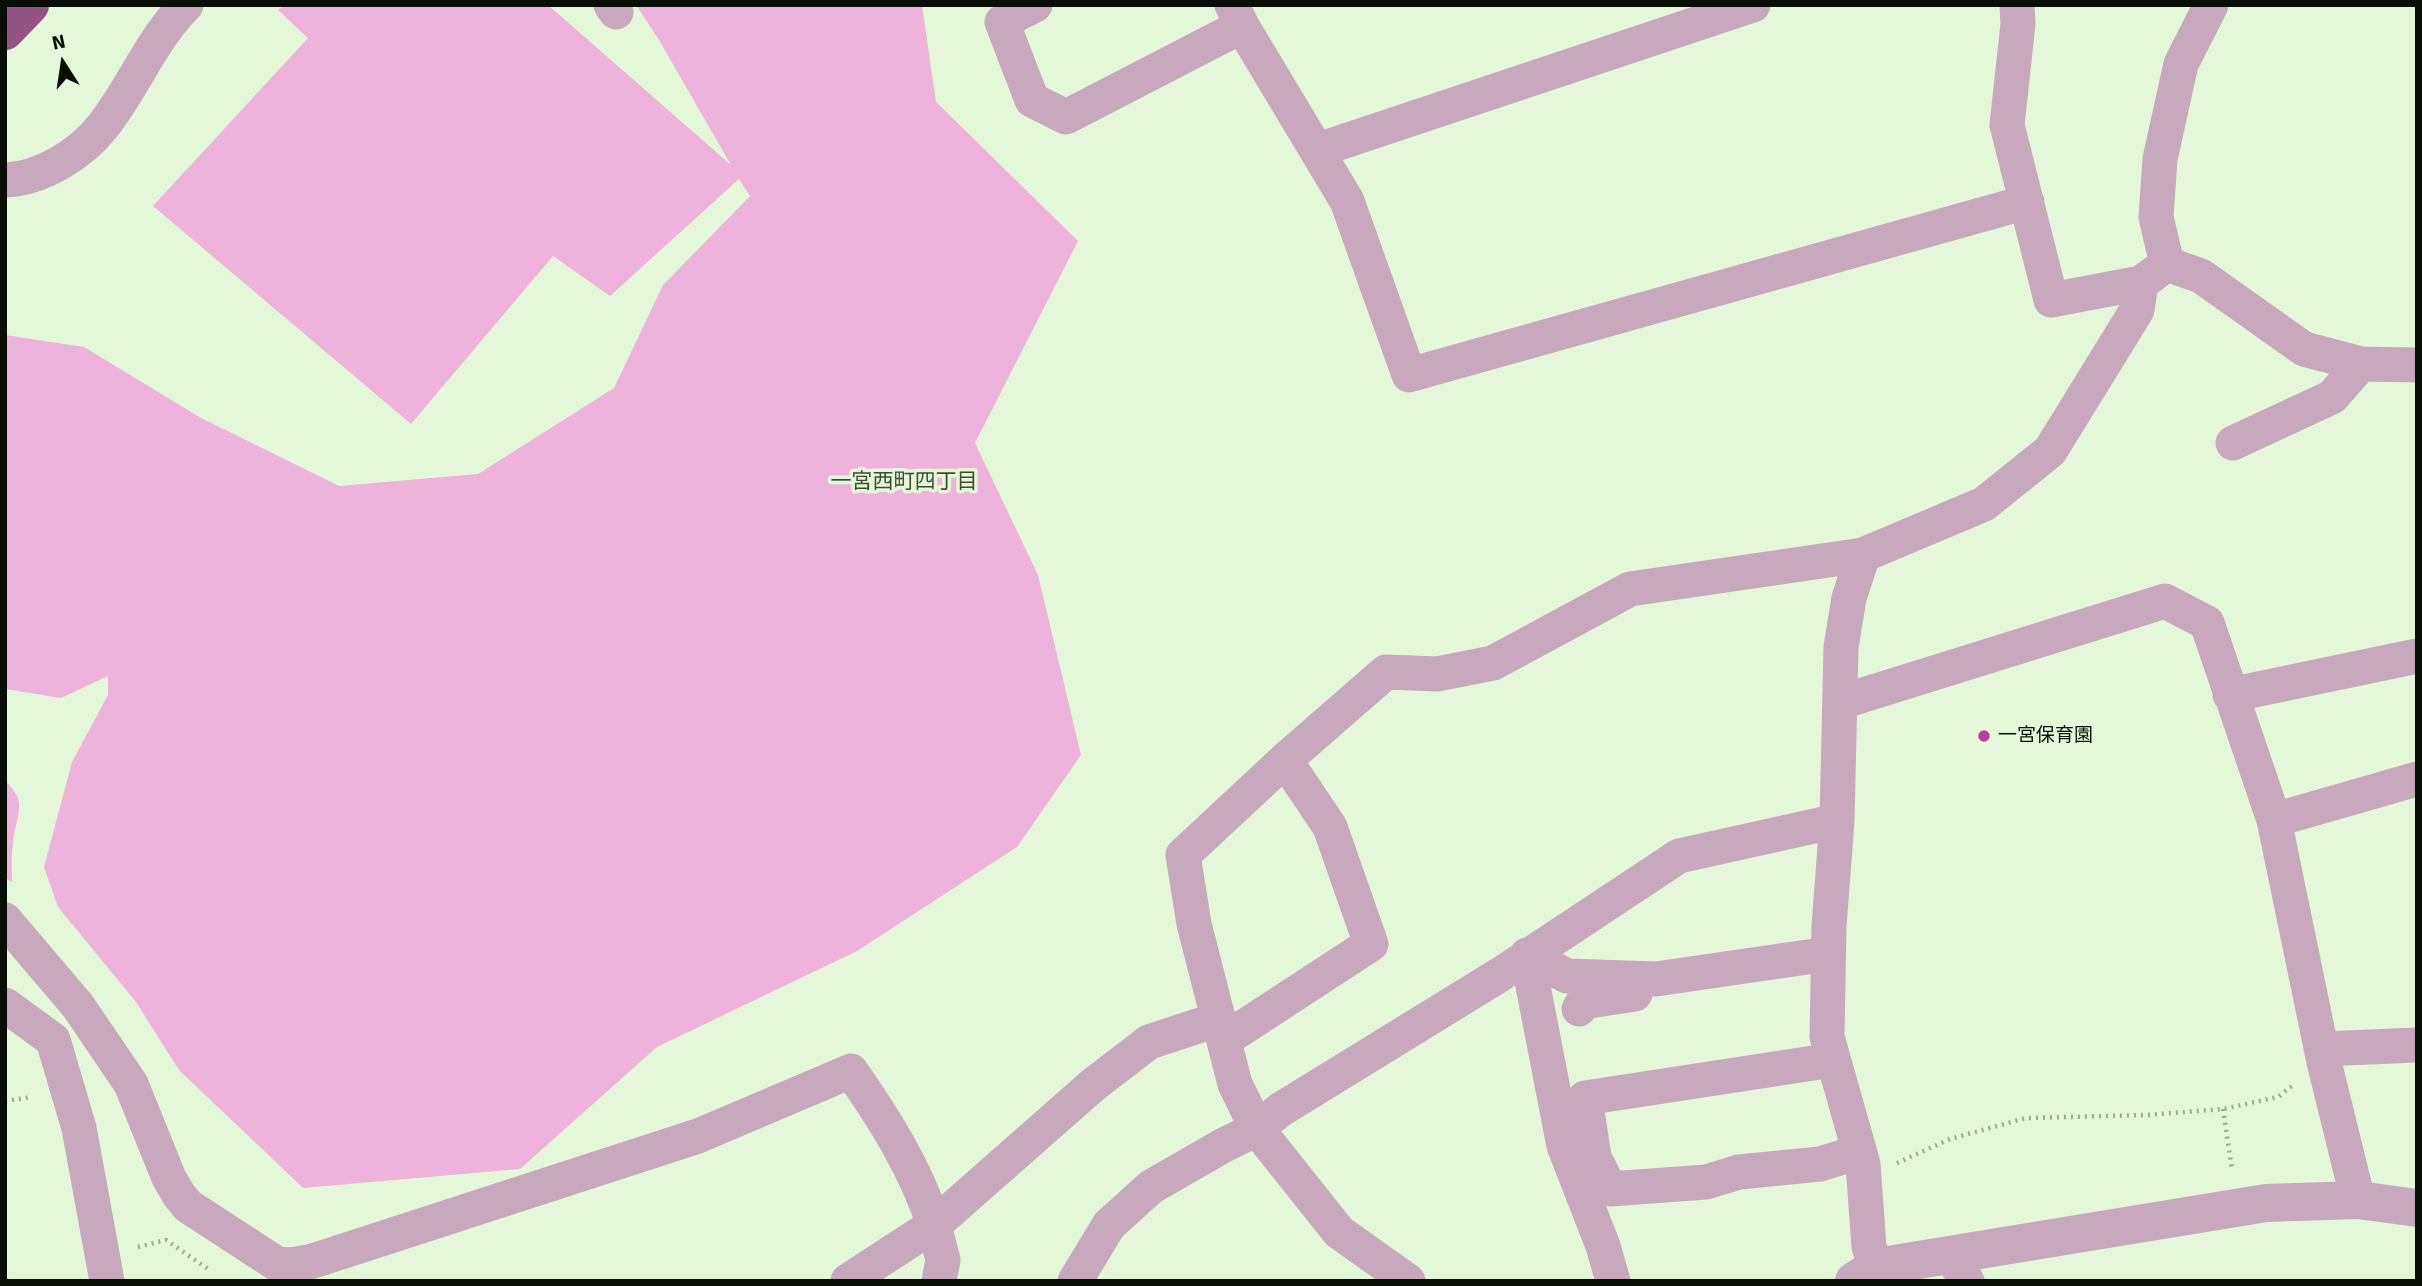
<!DOCTYPE html>
<meta charset="utf-8">
<style>
body{margin:0}
#map{position:relative;width:2422px;height:1286px;overflow:hidden;background:#e4f8d9;font-family:Signika,sans-serif}
canvas{display:block}
.frame{position:absolute;inset:0;border:7px solid #090f06;pointer-events:none}
.north{position:absolute;left:28px;top:28px;width:70px;height:70px;-webkit-text-stroke:5px #e4f8d9;paint-order:stroke;rotate:348deg;font-size:19px;font-weight:700;line-height:28px;text-align:center;color:#090f06}
.north::after{content:'';display:block;margin:auto;width:24px;height:32px;background:#090f06;clip-path:polygon(50% 0,100% 100%,50% 72%,0 100%)}
</style>
<div id="map">
<canvas width="2422" height="1286"></canvas>
<div class="frame"></div>
<div class="north">N</div>
</div>
<script>
const ctx = document.querySelector('canvas').getContext('2d');
ctx.lineJoin = 'round';
function paint(path, color) { ctx.fillStyle = color; ctx.fill(path, 'evenodd'); }
function stroke(path, color, width, dash) { ctx.strokeStyle = color; ctx.lineWidth = width; ctx.lineCap = dash ? 'butt' : 'round'; ctx.setLineDash(dash || []); ctx.stroke(path); }
function label(font, color, halo, rows, align = 'center') {
  ctx.font = font + ' Signika,"Noto Sans JP",sans-serif'; ctx.lineWidth = 7; ctx.setLineDash([]); ctx.textBaseline = 'middle'; ctx.strokeStyle = halo; ctx.fillStyle = color; for (const [text, x, y, turn = 0] of rows) {
    ctx.save(); ctx.translate(x, y); ctx.rotate((+turn || 0) * Math.PI / 180); ctx.textAlign = isNaN(turn) ? turn : align; if (halo) ctx.strokeText(text, 0, 0); ctx.fillText(text, 0, 0); ctx.restore();
  }
}
paint(new Path2D(`
 M285,5H548L731,165L659,40L636,5H922L936,102L1078,241L975,443L1038,575L1081,755L1017,847L857,951L657,1047L520,1169L303,1188L179,1070L136,1002L58,907L44,867L72,762L108,695V676L61,698L5,689V335L84,347L201,418L339,486L478,474L614,388L663,285L750,196L739,179L610,296L553,256L411,424L153,206L308,38L278,10Z
 M5,781C30,803 15,817 13,843C11,856 12,869 12,882L5,878Z`), '#edb3db');
stroke(new Path2D(`
 M5,1101L32,1097
 M2223,1109L2232,1170
 M1897,1163L1950,1139L2026,1118L2147,1115L2223,1109L2278,1097L2292,1086
 M138,1247L166,1240L211,1271`), '#9bab93', 4.5, [2, 5]);
stroke(new Path2D(`
 M611,5L616,12
 M1035,5L1002,22L1032,100L1066,117L1242,26
 M1232,5L1242,26L1347,201L1409,375L2027,202
 M2017,5L2018,24L2007,125L2051,300L2141,283L2167,264L2201,276L2304,349L2361,364L2417,365
 M1318,150L1753,5
 M5,180C41,179 81,154 103,126C133,88 151,40 186,5
 M2167,264L2156,217L2160,159L2181,64L2211,5
 M2233,443L2332,397L2361,364
 M1863,555L1849,598L1841,647L1837,821L1829,926L1827,1037L1863,1164L1869,1247L1876,1267
 M2230,695L2417,656
 M1841,702L2165,601L2207,623L2274,820L2324,1062L2358,1200
 M2274,820L2417,779
 M5,920L78,1006L131,1084L169,1178L179,1195L188,1206L277,1264L292,1265L313,1261L698,1136L851,1071C885,1120 916,1169 934,1225L848,1281
 M1527,955L1564,1146L1603,1246L1613,1281
 M1527,955L1567,976L1656,979L1828,954
 M5,1005L53,1040L79,1128L107,1281
 M1579,1009L1583,1002L1635,994
 M1224,1040L1371,944L1330,827L1285,760
 M2322,1049L2417,1045
 M1833,1060L1585,1098L1594,1157L1610,1189L1706,1182L1739,1172L1820,1164L1859,1152
 M1950,1255L1967,1281
 M939,1281L943,1260L934,1225L1093,1085L1149,1042L1219,1019
 M1075,1281L1109,1225L1151,1187L1224,1145L1257,1129L1280,1110L1501,974L1679,856L1837,821
 M1408,1281L1339,1232L1257,1129L1235,1084L1194,924L1183,855L1285,760L1386,672L1437,674L1493,663L1630,589L1863,555L1984,504L2050,451L2137,310L2141,283`), '#c8a8bd', 35);
stroke(new Path2D(`
 M1854,1281L1876,1267L2266,1203L2358,1200L2417,1208`), '#c8a8bd', 38);
stroke(new Path2D(`
 M5,31L30,5`), '#945382', 38);
for (const [x, y, r, color] of [
 [1984,736,7,"#b44099"]
]) { const dot = new Path2D(); dot.arc(x, y, r, 0, 2 * Math.PI); ctx.fillStyle = color; ctx.fill(dot); stroke(dot, '#e4f8d9', 2.5); }
label('19px', '#090f06', '#e4f8d9', [
 ["一宮保育園",1998,736]
], 'left');
label('21px', '#3c4c33', '#e4f8d9', [
 ["一宮西町四丁目",904,482]
]);
</script>
